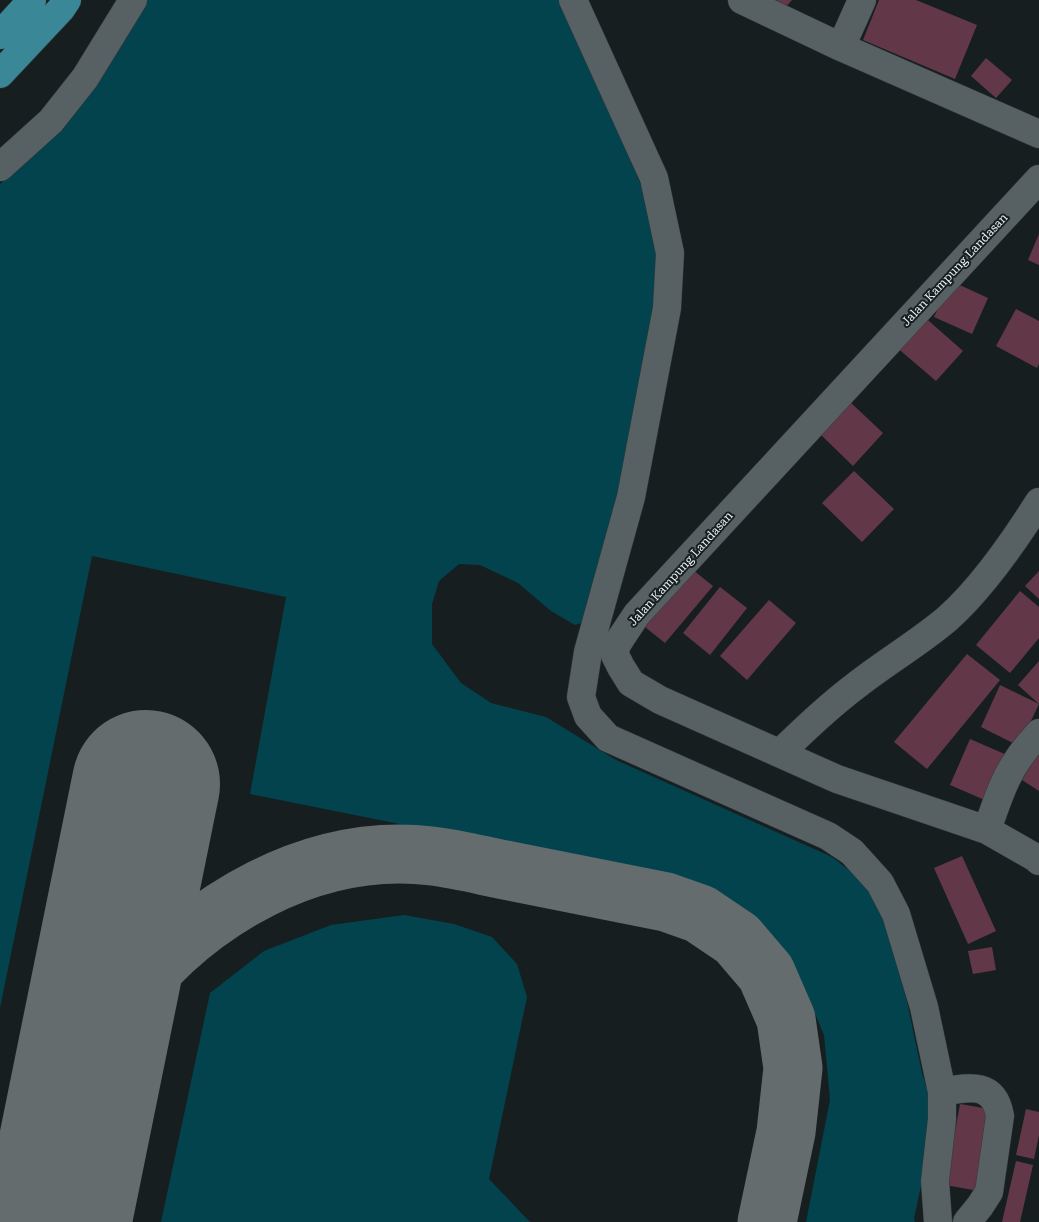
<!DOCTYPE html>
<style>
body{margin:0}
canvas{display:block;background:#161e20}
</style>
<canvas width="1039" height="1222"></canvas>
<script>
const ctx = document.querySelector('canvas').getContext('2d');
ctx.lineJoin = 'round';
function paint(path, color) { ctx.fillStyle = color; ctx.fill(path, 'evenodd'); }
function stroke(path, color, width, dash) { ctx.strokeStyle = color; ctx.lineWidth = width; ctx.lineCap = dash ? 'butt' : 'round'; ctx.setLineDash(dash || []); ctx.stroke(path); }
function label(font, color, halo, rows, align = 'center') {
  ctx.font = font + ' "Roboto Serif",serif'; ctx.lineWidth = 4; ctx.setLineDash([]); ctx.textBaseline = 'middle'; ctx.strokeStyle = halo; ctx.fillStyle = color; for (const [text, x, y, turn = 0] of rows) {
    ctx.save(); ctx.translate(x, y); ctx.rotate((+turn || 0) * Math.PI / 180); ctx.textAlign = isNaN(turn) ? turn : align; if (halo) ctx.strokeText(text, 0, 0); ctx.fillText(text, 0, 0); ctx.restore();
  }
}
paint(new Path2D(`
 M145,0H562L643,190L657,247L662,285L591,620L575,625L551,611L518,583L480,565L459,564L439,581L432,604V644L461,683L491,703L546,717L616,760L832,857L859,878L880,908L894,940L922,1073L934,1110L929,1148L914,1219L915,1222H806L830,1100L824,1035L803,985L768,937L711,894L659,876L250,794L286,597L92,556L0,1008V184L63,129L96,84Z
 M404,915L454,924L492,937L517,964L527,997L489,1179L530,1222H161L210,993L264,951L331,925Z`), '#02434e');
stroke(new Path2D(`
 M85,1081C97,1056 111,1021 127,1000C198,909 313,842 432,856C458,859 484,866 510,871C562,881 614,892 666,902L700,914L737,939L766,973L786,1019L793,1068L786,1132L767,1222`), '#656c6e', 59);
stroke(new Path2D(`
 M57,1222L146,784`), '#656c6e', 148);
paint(new Path2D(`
 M776,0H792L785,8Z
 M879,0H916L977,25L955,79L863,40Z
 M986,58L1012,80L996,98L971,76Z
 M1039,234V265L1028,260Z
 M951,281L988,298L972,334L934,317Z
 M1016,309L1039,321V364L1037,368L996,346Z
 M921,314L963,351L936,381L894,345Z
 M849,401L883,433L853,466L819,433Z
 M854,471L894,509L862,542L822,503Z
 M688,566L713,586L665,643L640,623Z
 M1039,571V599L1025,586Z
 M720,587L747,608L710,655L683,633Z
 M1020,591L1039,607V638L1010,673L976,645Z
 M769,600L796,623L747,680L720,656Z
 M967,654L1000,680L927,769L894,742Z
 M1039,661V704L1018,685Z
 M1000,685L1039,704L1019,746L981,727Z
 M970,739L1007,755L987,801L950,785Z
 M1039,752V791L1022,780Z
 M962,856L996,931L968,944L934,868Z
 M992,947L996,970L973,974L968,951Z
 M960,1104L995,1110L979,1191L945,1185Z
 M1026,1109L1039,1112V1135L1034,1159L1016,1155Z
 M1016,1161L1033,1165L1020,1222H1002Z`), '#623848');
const minor = new Path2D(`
 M573,0L654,178L670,253L667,308L631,497L588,652L581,697L588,716L608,738L828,836L852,852L880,883L896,914L924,1007L942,1092V1119L935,1181L938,1222
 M742,0L841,47L1039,134
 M841,47L862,0
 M0,167L51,121L85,78L133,0
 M1039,179L637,614L621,638L616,646L615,655L621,667L631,683L660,700L837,779L987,830L1036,858L1039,861
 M781,752C806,728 830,705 858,684C886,662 920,642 947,619C981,589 1015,540 1039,502
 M987,830C1001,789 1008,766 1039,733
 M942,1092C969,1087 994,1081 1000,1116L989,1192L980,1206L967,1222`);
const major = new Path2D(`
 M0,35L32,0
 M0,74L61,9L67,0`);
stroke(minor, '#323739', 29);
stroke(major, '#323739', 29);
stroke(minor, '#576163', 28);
stroke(major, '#3a8897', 28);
label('12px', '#edf3f4', '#161e20', [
 ["Jalan Kampung Landasan",955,270,-47],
 ["Jalan Kampung Landasan",681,569,-48]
]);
</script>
